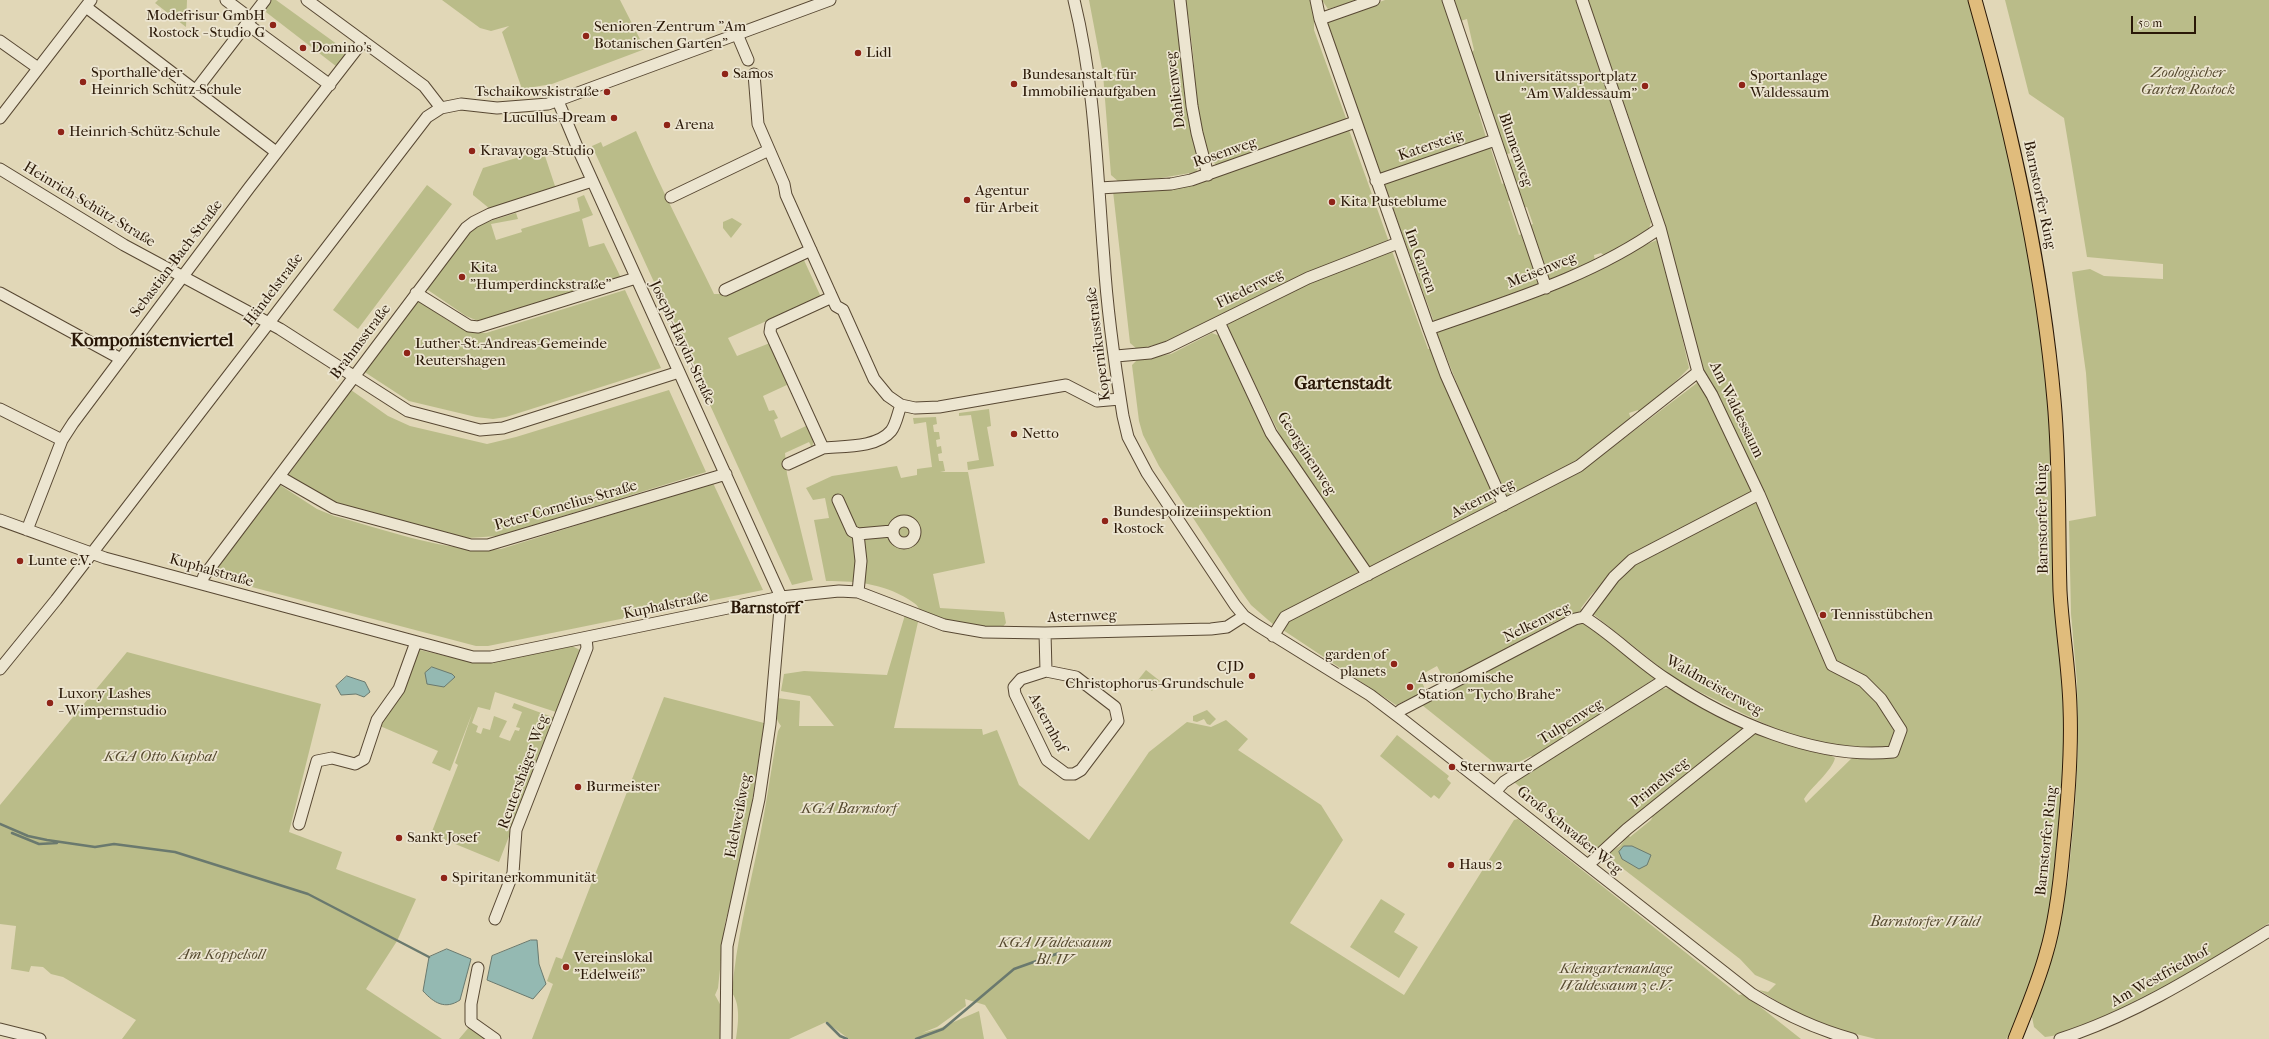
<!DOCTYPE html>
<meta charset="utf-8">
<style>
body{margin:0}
#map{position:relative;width:2269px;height:1039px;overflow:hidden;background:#e1d7b7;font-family:"IM FELL French Canon",serif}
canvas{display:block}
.scale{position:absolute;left:2131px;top:16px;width:65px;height:18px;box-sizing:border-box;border:2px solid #2a1807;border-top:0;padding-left:5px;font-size:12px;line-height:14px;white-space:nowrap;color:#2a1807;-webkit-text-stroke:3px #ece5d0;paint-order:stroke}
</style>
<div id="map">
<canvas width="2269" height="1039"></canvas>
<div class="scale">50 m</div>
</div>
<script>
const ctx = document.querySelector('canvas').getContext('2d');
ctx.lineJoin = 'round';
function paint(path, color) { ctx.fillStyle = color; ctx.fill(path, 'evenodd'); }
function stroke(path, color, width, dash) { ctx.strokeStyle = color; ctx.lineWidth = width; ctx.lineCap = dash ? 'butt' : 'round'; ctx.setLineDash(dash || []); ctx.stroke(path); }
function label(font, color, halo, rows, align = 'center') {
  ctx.font = font + ' "IM FELL French Canon",serif'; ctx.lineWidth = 3.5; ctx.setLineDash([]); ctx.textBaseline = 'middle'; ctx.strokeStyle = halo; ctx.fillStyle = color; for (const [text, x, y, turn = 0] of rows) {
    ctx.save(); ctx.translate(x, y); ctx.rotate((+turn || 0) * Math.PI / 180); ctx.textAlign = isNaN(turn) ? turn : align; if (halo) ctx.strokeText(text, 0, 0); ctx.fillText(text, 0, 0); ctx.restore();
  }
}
paint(new Path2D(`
 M158,0H187L186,27L155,3Z
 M268,0H276L352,55L341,70L262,9Z
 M442,0H620L645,49L552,84L522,89L502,32L509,26L491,31L480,28Z
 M1089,0H1175C1183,55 1184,111 1200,164L1196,172L1137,182L1136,180L1119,182L1111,175L1103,74Z
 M1185,0H1310L1314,13V30L1347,121L1218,166C1196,151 1196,81 1193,55C1191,36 1189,18 1185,0Z
 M1322,0H1358L1328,9Z
 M1385,0H1445L1482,108L1479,114L1487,141L1381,175L1327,21Z
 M1450,0H1576L1651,222L1647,235L1606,257L1601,253L1594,255L1595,262L1547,282L1528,226L1533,224L1527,207L1521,208L1505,162L1516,157L1514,152L1504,155L1471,53L1474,50L1467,19L1457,22Z
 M1588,0H1969L1987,65L2027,239L2049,400L2063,660L2065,755L2055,884L2039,958L2014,1027L2006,1039H1876L1844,1031L1812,1019L1793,1011L1759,990L1768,992L1776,984L1755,975L1740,959L1608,857V853L1620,846L1628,835L1630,837L1651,820L1653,816L1745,740L1758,732L1827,753L1835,758C1832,771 1811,787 1804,799L1806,803L1855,755L1868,758H1895L1886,749L1822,745L1789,735L1746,715L1676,680L1593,614L1614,577L1759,494L1698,372L1664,228L1639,148Z
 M2005,0H2269V923C2211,960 2153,999 2088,1024C2074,1029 2060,1036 2045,1037L2034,1027L2032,1017L2068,881L2075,807L2078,746L2077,682L2071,614L2069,521L2096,516L2086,373L2072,272L2090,269L2104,276L2163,279V264L2087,257L2064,118L2029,94Z
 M1349,130L1389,242C1350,257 1311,271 1273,289C1227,311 1187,340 1137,349L1130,343L1113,191L1219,176Z
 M636,131C660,187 688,240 714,294H728L803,258L821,297L728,338L737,356L770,343L789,384L763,396L769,411L774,410L778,418L774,420L781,438L808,425L814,438L812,448L809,442L785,453L787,474L813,580L792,585L592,146L601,142L603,147Z
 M1489,143L1502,184L1507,182L1513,199L1508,201L1519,235L1525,233L1541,284L1434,322L1383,180Z
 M543,150L556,189L490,209L473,195V192L483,168Z
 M427,185L452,204L358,329L333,310Z
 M584,195L593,215L582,219L589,247L604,243L621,278L478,321L466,316L425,288L465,235L486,218L487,222L516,213L518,219L491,224L496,240L522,232L521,229L580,211L577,198Z
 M732,218L742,224L731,238L723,228V222Z
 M1657,240L1665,261L1689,368L1669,388L1639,413L1638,410L1629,413L1631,419L1575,462L1508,497L1474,426L1436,331Z
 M1392,251L1428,349H1431L1472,449L1494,495L1493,504L1370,567L1281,437L1227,327L1231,319L1303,284Z
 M625,290L661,368L506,417L493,419L476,417L409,401L363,371L418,300C439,314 460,333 486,333Z
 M1212,333L1220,336L1287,467L1360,570L1354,575L1288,609L1275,626L1251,605L1241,591L1159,466L1143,435L1139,421L1132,365L1137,360L1171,354Z
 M1697,383L1702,384L1715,414L1756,493L1619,567L1591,595L1581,608L1582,610L1566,620L1564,617L1445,681L1437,666L1419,676L1426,691L1396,705L1283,630L1282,626L1287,620L1366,582L1581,471Z
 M351,390L388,416L410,426L487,444L516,437L669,390L706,472L498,536L468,538L333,503L286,478Z
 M989,409L991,426L987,427L994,466L968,470L967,462L979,460L971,415L959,416V413Z
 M936,417L937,424L933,425L934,432H939L940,439L936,440L937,447L941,446L942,453L938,454L939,461H943L945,471L940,472H968L985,563L933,574L940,608L1004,612L1006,623L1001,629C976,625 945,625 922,612C919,610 918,605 914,603C887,584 859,581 826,581L814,520L829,518L825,498L813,500L806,488L832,476L897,466L901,478L917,475V469L932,467L926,422L914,424L913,418Z
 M713,483L763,590L488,646H476L210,576L280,485L317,509L334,516C383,529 450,554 501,549Z
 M905,615L918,622L894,728L982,729L983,735L997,730L1019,785L1089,840L1149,752L1187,722L1211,727L1226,720L1248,739L1238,750L1321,805L1343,840L1290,923L1404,995L1514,820L1518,819L1739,995L1744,994L1801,1039H1007L985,1005L965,999L966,1006L937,1027L922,1033L940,1028L979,1011L984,1039H849L826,1022L789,1039H736C738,1025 741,1005 732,993C736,943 748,895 758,846C766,808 771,769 778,731L781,726C774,717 776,709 777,698L800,701L799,726H834L810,696L781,691L784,674L804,671L887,675Z
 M1579,624H1585L1653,675L1654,679L1534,758L1531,756L1503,770L1422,705Z
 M572,646L580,650L582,656L559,713L495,692L490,710L478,707L472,723L478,726L476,732L481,734L483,728L490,730L494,716L507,721L499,737L510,741L515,730L519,731L520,728L516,727L522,712L512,708L514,703L555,718L499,862L431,834L458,765L455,763L473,711L450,771L432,763L438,751L380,726V719L417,651L420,650L475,663L501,660Z
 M127,652L321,704L289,832L342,852L336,869L416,899L397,941L366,989L442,1039H122L136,1020L63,977L51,974L43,967L31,966L29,972L11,969L16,926L0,924V805Z
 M1146,670L1160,681L1152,691L1138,680Z
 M1671,688L1742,727V730L1598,851L1514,782L1660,689Z
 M664,697L764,723L746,842L725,923L718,988L715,995L721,1006V1039H532L553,984L547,981L556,957L562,959Z
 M1207,710L1216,719L1210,725L1207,724L1204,719L1197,722L1193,721V716Z
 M1397,735L1449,776L1447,779L1451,783L1439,799L1434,795L1431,798L1380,756Z
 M1381,899L1405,914L1394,932L1418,947L1399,978L1350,947Z
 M470,1026L489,1039H459Z`), '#babc89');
const water = new Path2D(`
 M432,667L452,674L455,677L444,687L427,684L425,673Z
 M347,676L365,682L370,692L364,697L356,694L341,695L336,686Z
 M1624,846H1632L1651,855L1647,865L1639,869L1622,859L1619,852Z
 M531,940H537L539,964L546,984L533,999L487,980L492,956Z
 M447,949L471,959L460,1000C445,1010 434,1003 423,991L429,957Z`);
paint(water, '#94b9b2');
stroke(water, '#6a796e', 1);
stroke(new Path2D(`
 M0,824L28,836L47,840L95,847L114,844L175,852L308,894L429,957
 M12,833L39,844L57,843
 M827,1023L840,1036L847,1039
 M916,1039L943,1029L1014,969L1059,953`), '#6a796e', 2.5);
const minor = new Path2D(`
 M226,0L251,19
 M307,0L424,86L441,108
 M1074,0C1095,85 1097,173 1104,259C1107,310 1115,366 1123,416L1128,437L1147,473L1235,605L1244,616L1257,625L1370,695L1403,720L1752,994C1784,1014 1815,1029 1852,1039
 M1180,0L1192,106L1197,133L1208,175
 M1316,0L1320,19L1429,329L1446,375L1504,505
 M1448,0L1546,288
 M1582,0L1660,228L1698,372L1712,395L1759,494L1832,665L1863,681L1881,699L1901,730L1893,752C1816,760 1728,721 1666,679C1637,660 1613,635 1584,617
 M86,7L276,152
 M1320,19L1374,0
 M247,24L330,85
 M737,34L748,60
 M0,41L38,68
 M754,74L758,124L784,184L786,195L836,306L843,310L874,379L888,396L901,405L915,408L939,407L1066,385L1097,401L1120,399
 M196,90L265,0
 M558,101L578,149L781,597L770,724L759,799L727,946L726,1039
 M0,118L91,0
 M0,169L124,245L280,329L408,411L480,430L503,428L679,372
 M1376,181L1495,140
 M1099,188L1171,184L1191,180L1355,122
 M671,197L769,150
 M725,290L811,250
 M0,293L121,359
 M416,293L469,326L478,327L636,278
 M832,297L771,325L770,332L823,448C843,446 877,448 891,431C896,425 898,413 901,405
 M1219,322L1271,433L1368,575
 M1429,329C1508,301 1591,277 1660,228
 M1116,356L1150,353L1168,347L1308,278L1398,243
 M0,409L62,440
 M788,464L823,448
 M280,477L334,508L471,545H488L726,474
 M838,500L852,531L858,534L861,561L858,592
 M0,520L105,558L473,657H491L781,597L839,591L858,592L944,625L984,632L1045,633L1211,629L1227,627L1244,616
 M893 532a11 11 0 1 1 22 0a11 11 0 1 1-22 0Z
 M27,530L62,440L73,423L249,188L363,41
 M858,534L892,531
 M201,583L204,576L466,228L474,222L490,214L592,181
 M1045,633L1046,671
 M1273,636L1285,617L1579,466L1698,372
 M0,669L56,600L427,117L441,108L461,104L497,108L548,104L830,0
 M1046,671L1076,677L1115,707L1118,721L1081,770L1074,774H1066L1047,760L1015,694L1014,687L1021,679Z
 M1397,715L1401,710L1575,619L1584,617L1614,577L1632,560L1759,494
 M1495,792L1504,782L1666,679
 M299,824L317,761L332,758L355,764L364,759L377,720L399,689L416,642
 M1588,865L1627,829L1754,727
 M495,919L513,873L516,830L587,648L586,638
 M478,968L471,1004V1022L495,1039
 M0,1029L40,1039
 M2060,1039C2135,1015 2202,972 2269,931`);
const major = new Path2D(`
 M1975,0C2012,131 2042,264 2054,400C2060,464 2058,527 2060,591C2062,629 2069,668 2070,707C2072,755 2068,802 2063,850C2060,885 2056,921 2046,954C2038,983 2026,1011 2015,1039`);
stroke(minor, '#584833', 13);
stroke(major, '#2a1807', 15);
stroke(minor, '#ece5d0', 11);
stroke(major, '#e0bc7c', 13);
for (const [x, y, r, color] of [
 [273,25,4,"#8f2418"],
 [586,36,4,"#8f2418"],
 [303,48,4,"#8f2418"],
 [858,53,4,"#8f2418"],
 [725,74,4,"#8f2418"],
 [83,82,4,"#8f2418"],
 [1014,84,4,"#8f2418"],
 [1742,85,4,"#8f2418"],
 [1645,86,4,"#8f2418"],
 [607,92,4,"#8f2418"],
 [614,118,4,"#8f2418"],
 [667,125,4,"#8f2418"],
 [61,132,4,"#8f2418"],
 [472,151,4,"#8f2418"],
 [967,200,4,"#8f2418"],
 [1332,202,4,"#8f2418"],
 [462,277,4,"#8f2418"],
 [407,353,4,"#8f2418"],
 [1014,434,4,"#8f2418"],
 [1105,521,4,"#8f2418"],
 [20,561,4,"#8f2418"],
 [1823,615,4,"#8f2418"],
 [1394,664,4,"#8f2418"],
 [1252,676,4,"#8f2418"],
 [1410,687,4,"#8f2418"],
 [50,703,4,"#8f2418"],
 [1452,767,4,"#8f2418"],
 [578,787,4,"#8f2418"],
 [399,838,4,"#8f2418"],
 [1451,865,4,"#8f2418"],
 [444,878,4,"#8f2418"],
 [566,967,4,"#8f2418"]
]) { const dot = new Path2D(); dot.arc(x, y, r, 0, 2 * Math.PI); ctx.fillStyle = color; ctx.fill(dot); stroke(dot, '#ece5d0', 1.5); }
label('15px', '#2a1807', '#ece5d0', [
 ["Modefrisur GmbH",265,16,"right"],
 ["Rostock - Studio G",265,33,"right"],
 ["Senioren-Zentrum \"Am",594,27],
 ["Botanischen Garten\"",594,44],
 ["Domino's",311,48],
 ["Lidl",866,53],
 ["Sporthalle der",91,73],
 ["Heinrich Schütz-Schule",91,90],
 ["Samos",733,74],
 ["Bundesanstalt für",1022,75],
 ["Immobilienaufgaben",1022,92],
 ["Sportanlage",1750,76],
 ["Waldessaum",1750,93],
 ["Universitätssportplatz",1637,77,"right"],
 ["\"Am Waldessaum\"",1637,94,"right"],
 ["Tschaikowskistraße",599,92,"right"],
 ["Lucullus-Dream",606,118,"right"],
 ["Arena",675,125],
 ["Heinrich-Schütz-Schule",69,132],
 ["Kravayoga-Studio",480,151],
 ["Agentur",975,191],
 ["für Arbeit",975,208],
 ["Kita Pusteblume",1340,202],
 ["Kita",470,268],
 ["\"Humperdinckstraße\"",470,285],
 ["Luther-St.-Andreas-Gemeinde",415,344],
 ["Reutershagen",415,361],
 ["Netto",1022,434],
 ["Bundespolizeiinspektion",1113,512],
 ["Rostock",1113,529],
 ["Lunte e.V.",28,561],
 ["Tennisstübchen",1831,615],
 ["garden of",1386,655,"right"],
 ["planets",1386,672,"right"],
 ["CJD",1244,667,"right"],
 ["Christophorus-Grundschule",1244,684,"right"],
 ["Astronomische",1418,678],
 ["Station \"Tycho Brahe\"",1418,695],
 ["Luxory Lashes",58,694],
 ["- Wimpernstudio",58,711],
 ["Sternwarte",1460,767],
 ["Burmeister",586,787],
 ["Sankt Josef",407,838],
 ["Haus 2",1459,865],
 ["Spiritanerkommunität",452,878],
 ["Vereinslokal",574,958],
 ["\"Edelweiß\"",574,975]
], 'left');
label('italic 15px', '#55492e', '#ece5d0', [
 ["Zoologischer",2188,73],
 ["Garten Rostock",2188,90],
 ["KGA Otto Kuphal",160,757],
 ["KGA Barnstorf",849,809],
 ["Barnstorfer Wald",1925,922],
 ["KGA Waldessaum",1055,943],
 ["Bl. IV",1055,960],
 ["Am Koppelsoll",222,955],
 ["Kleingartenanlage",1616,969],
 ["Waldessaum 3 e.V.",1616,986]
]);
label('15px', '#2a1807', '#ece5d0', [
 ["Dahlienweg",1176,90,-97],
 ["Katersteig",1431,146,-19],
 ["Blumenweg",1515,150,71],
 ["Rosenweg",1225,153,-19],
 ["Barnstorfer Ring",2039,195,78],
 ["Heinrich-Schütz-Straße",89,205,31],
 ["Sebastian-Bach-Straße",177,259,-53],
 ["Im Garten",1420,261,70],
 ["Meisenweg",1542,271,-22],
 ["Fliederweg",1250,289,-26],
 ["Händelstraße",274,290,-53],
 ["Brahmsstraße",361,342,-53],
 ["Joseph-Haydn-Straße",682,343,65],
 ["Kopernikusstraße",1099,344,-97],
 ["Am Waldessaum",1736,410,64],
 ["Georginenweg",1306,454,57],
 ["Asternweg",1483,499,-27],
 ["Peter-Cornelius-Straße",566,506,-16],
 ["Barnstorfer Ring",2043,519,-91],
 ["Kuphalstraße",211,571,16],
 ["Kuphalstraße",666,606,-12],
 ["Asternweg",1082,617,-2],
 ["Nelkenweg",1537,623,-26],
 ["Waldmeisterweg",1714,686,29],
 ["Tulpenweg",1571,722,-32],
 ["Asternhof",1047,723,62],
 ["Reutershäger Weg",524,772,-70],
 ["Primelweg",1660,783,-39],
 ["Edelweißweg",739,816,-79],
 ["Groß Schwaßer Weg",1569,831,39],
 ["Barnstorfer Ring",2047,841,-84],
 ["Am Westfriedhof",2160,977,-29]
]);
label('bold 17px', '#2a1807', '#ece5d0', [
 ["Barnstorf",765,609]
]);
label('bold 19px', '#2a1807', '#ece5d0', [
 ["Komponistenviertel",152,341],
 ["Gartenstadt",1343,384]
]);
</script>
